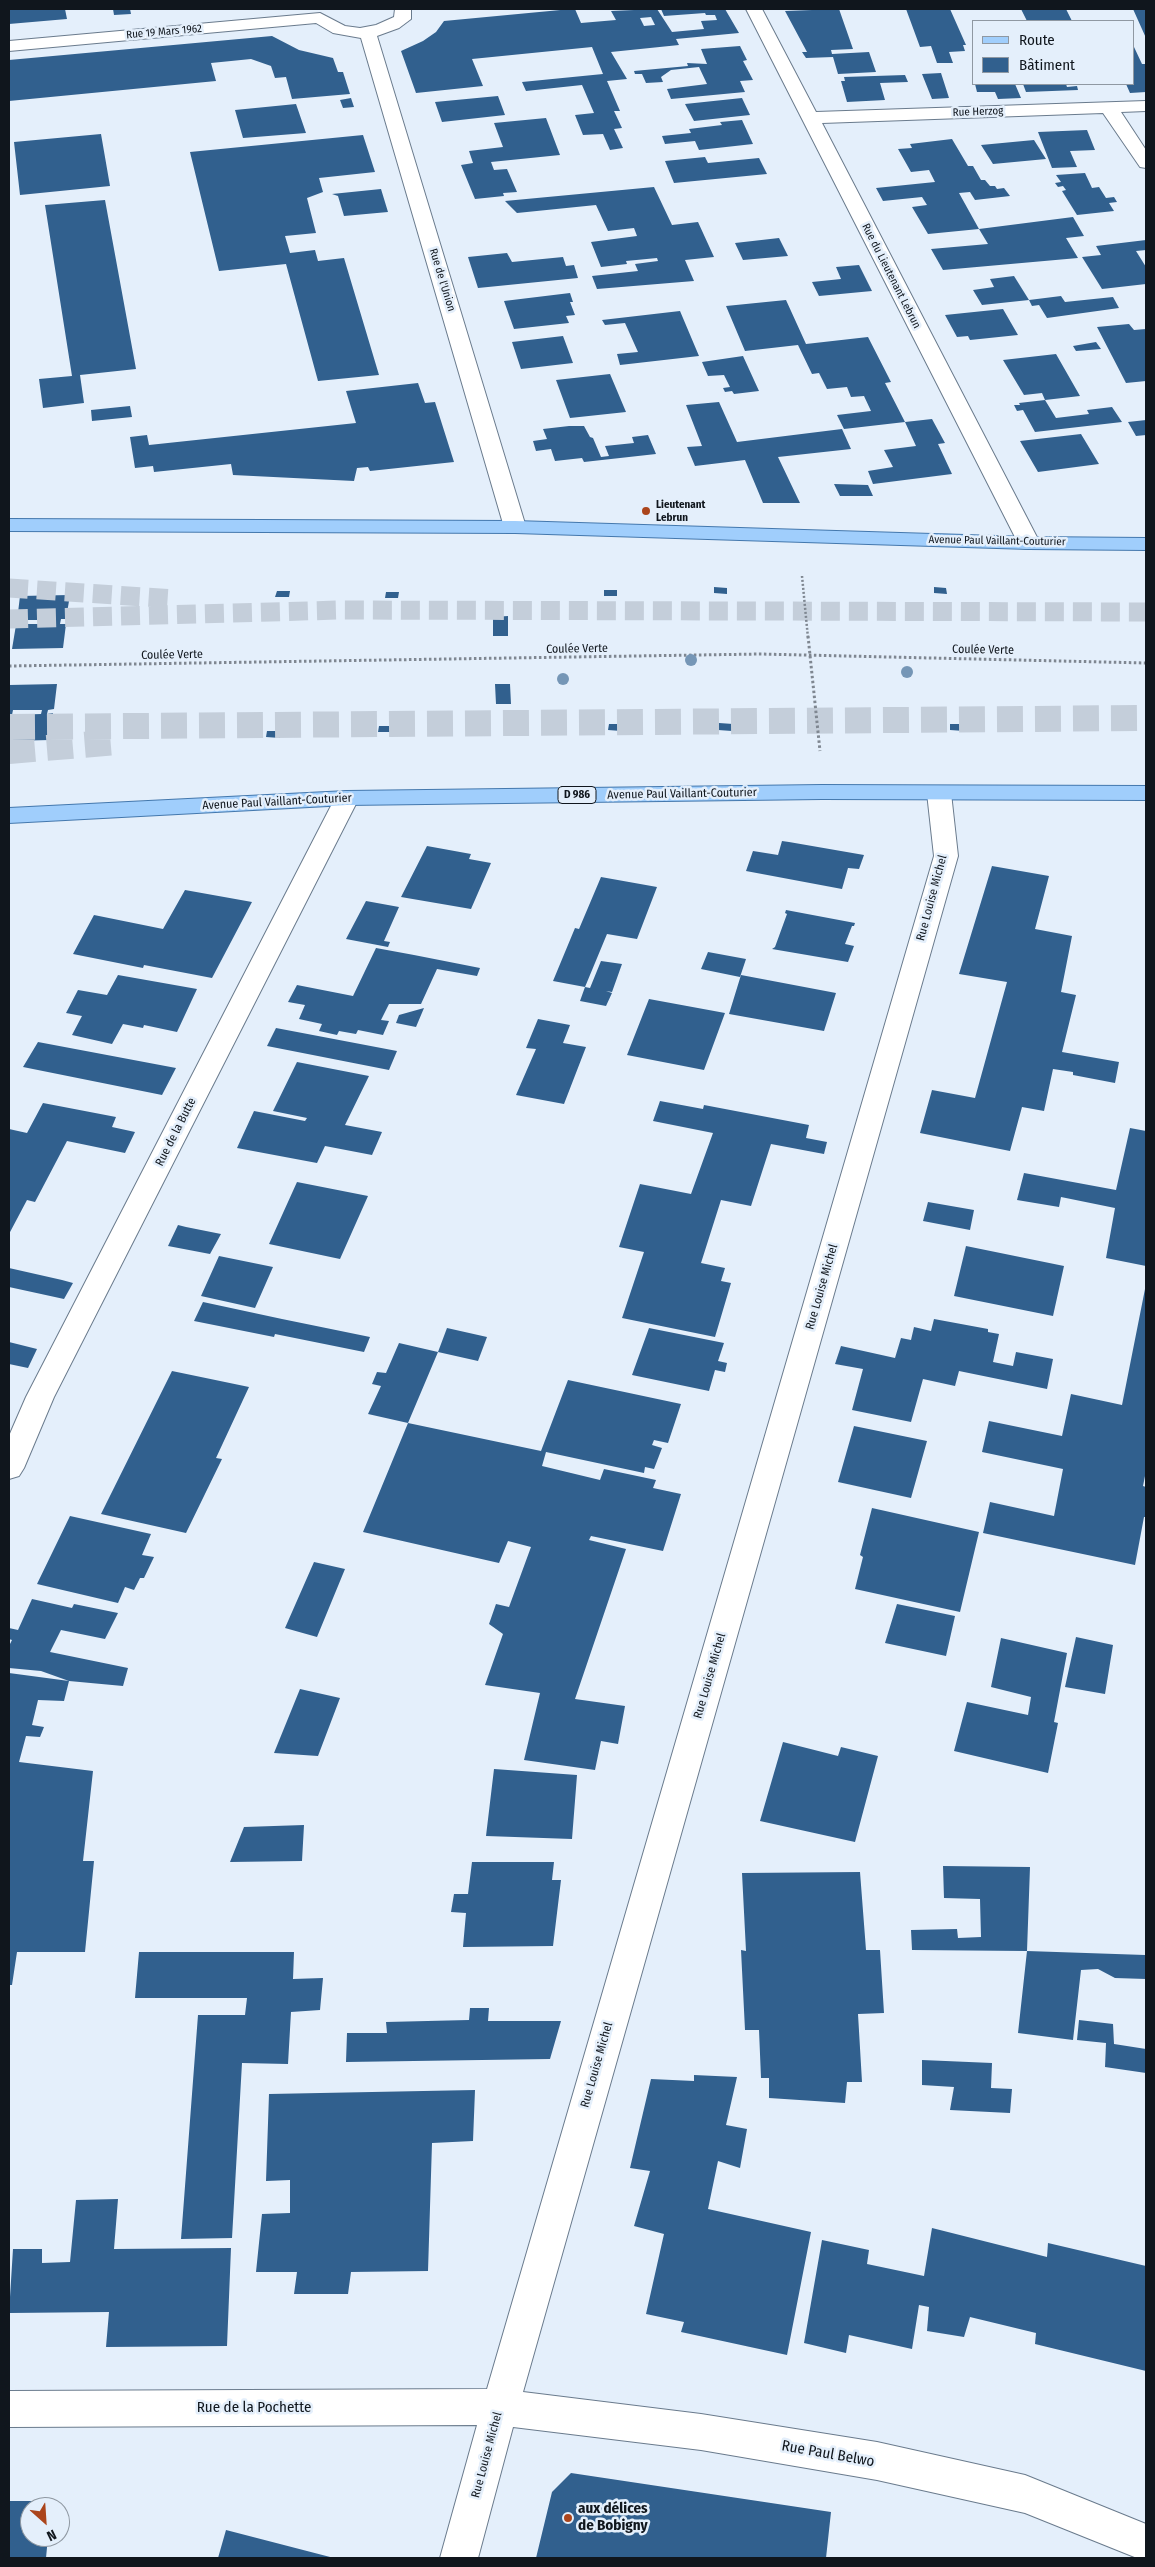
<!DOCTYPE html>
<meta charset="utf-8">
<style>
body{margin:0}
#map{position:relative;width:1155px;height:2567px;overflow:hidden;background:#e4effb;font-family:"Fira Sans Condensed",sans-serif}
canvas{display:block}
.frame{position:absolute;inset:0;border:10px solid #10161d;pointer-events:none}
.legend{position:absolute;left:972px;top:20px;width:162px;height:65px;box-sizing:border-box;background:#e4effb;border:1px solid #8f98a2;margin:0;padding:6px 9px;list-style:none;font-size:15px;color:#10161d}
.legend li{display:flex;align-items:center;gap:10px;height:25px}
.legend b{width:25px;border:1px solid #8f98a2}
.north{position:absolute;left:20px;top:2497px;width:50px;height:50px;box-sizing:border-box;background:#e4effb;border:1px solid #8f98a2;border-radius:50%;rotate:154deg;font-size:14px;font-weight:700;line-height:20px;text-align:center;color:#10161d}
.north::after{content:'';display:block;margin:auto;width:18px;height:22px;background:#ab451c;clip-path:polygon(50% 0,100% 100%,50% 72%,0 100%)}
</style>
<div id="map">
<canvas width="1155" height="2567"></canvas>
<div class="frame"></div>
<ul class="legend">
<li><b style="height:6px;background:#a0cefc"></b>Route</li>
<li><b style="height:14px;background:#31608e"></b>Bâtiment</li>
</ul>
<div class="north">N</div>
</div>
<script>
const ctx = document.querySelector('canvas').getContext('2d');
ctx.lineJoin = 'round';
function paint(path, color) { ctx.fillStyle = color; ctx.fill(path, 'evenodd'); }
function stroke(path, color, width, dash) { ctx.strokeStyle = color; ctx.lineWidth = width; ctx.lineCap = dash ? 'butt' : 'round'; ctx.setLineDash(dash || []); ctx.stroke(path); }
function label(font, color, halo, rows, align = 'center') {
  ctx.font = font + ' "Fira Sans Condensed",sans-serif'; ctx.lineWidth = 5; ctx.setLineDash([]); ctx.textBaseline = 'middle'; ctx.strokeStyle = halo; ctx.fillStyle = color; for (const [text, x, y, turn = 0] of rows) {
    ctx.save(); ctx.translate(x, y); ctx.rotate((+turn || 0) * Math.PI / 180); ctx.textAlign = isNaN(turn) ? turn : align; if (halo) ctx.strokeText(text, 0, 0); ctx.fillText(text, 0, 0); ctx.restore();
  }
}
paint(new Path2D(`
 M9,9H65L67,19L9,24Z
 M113,9H130L131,14L114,15Z
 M571,9H575L581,23L616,20L611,11L657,9L672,32L704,29L701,21L717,20L715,15H706L705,13L664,16L661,9H725L739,33L676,39L679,45L611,52L627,79L607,81L620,111H614L622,128L614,129L623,148L610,150L603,134L583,135L575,115L594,113L582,85L526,91L522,82L603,74L592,47L472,59L483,86L416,93L401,51L423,41L436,32L444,21ZM651,17L655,25L644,26L640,18Z
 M839,9L853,49L831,50L832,54L869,52L876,72L838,74L833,57L806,58L802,52H807L785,11Z
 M906,9H950L966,45H963L965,51L949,52L953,63H937L931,46L920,47Z
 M1021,9H1066L1072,21H1027Z
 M1133,9H1146V38Z
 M272,36L299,50L333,58L338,72H343L350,94L292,99L286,77L275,78L271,66L251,59L211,63L216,81L9,101V60Z
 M740,46L747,60L743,61L753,80L740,81L745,92L671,99L667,89L707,84L699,67L671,70L661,77L663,82L646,83L642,74H635L634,71L688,66L687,63L707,64L701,49Z
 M1134,47L1142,64H1146V92L1130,93L1126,84H1134Z
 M941,73L949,98L932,99L922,74Z
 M905,75L908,82L880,83L885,100L847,102L841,81H845L844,77Z
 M975,84H1015L1021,98L998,99L995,92H977Z
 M1023,84H1066L1067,87L1077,86L1078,90L1026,92Z
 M498,96L505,115L442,122L435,102Z
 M351,98L354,107L343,108L340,100Z
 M742,98L750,115L694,121L685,104Z
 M296,104L306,133L243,138L235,110Z
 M546,118L560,155L491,162L494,170L507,169L517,192L503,193L504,196L475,199L461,165L473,163L469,151L503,147L494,123Z
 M742,120L753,144L699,150L695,141L665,144L662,136L691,133L689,129L722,125L720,122Z
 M1087,130L1095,150L1070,151L1077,167L1052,168L1038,132Z
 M101,134L110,186L20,195L14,142Z
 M363,135L375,172L319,178L323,192L307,198L316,233L285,236L290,253L315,250L318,261L344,258L379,375L318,381L286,264L219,271L190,152Z
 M952,139L968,166H973L981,180H985L990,186H995L997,189L1004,188L1010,196L975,200L970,192L959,193L979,229L1073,217L1084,236L1066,238L1078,258L943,270L931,249L988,244L979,229L928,234L912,207L927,205L922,197L883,201L876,188L935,182L929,170L911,172L898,149L912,148L910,144Z
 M1034,140L1046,159L993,164L981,145Z
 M705,157L708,163L759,158L767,174L674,183L665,161Z
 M1085,173L1092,188L1099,187L1106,198L1114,197L1117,202L1109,203L1114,211L1077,215L1062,191L1066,190L1063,186L1058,187L1055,183L1061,182L1056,175Z
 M654,187L672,225L698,222L714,257L685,260L694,281L597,289L592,276L638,271L635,264L658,261L657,258L626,261L627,264L601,267L591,242L637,236L634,228L608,231L596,205L517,213L505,201Z
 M381,189L388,212L344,216L338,196L332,194Z
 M105,200L136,369L80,375L84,403L43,408L39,379L72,376L45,205Z
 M779,238L788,256L743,260L735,243Z
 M1146,240V250L1136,251L1146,267V284L1102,289L1082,257L1101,255L1096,246Z
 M507,253L512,262L563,257L566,266L574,265L578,278L478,288L468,257Z
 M859,265L872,291L819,296L812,282L841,279L836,267Z
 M1014,276L1029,300L1061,296L1065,302L1113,297L1119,308L1047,318L1039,305L1032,306L1029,300L982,305L973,290L994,287L990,279Z
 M570,293L573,302H570L575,315L566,316L569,323L514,329L504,301Z
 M786,300L806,344L868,337L891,382L885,383L905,422L844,429L837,415L871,411L864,396L851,397L847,387L827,389L819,373L812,374L798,345L745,351L726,306Z
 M1003,309L1018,335L970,340L968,336L957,337L945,315Z
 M680,311L699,356L620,365L617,354L638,352L625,323L605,325L602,320Z
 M1129,324L1134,330L1146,329V381L1126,383L1097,327Z
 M563,336L573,363L521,369L512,342Z
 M1096,342L1101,349L1076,351L1073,346Z
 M1056,354L1080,396L1045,400L1042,393L1024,395L1003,360Z
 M743,356L759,391L734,394L732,391L725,392L723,388L730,387L724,375L708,376L702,362Z
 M610,374L626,412L570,418L556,380Z
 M418,383L425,403L435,402L454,462L370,471L368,467L357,468L354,481L233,475L231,464L154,472L153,466L135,468L130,437L147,435L149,445L356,423L346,391Z
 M1045,400L1056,418L1089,414L1087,410L1112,407L1122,422L1035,432L1023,410L1017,411L1014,405H1020L1019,403Z
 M719,402L737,442L842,429L851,449L778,457L800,503H763L745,460L695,466L687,447L702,446L686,405Z
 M130,406L132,417L92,421L91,410Z
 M932,419L945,443L938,444L952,474L873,484L868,471L893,467L884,450L916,446L905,422Z
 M1146,420V435L1136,436L1128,422Z
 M569,426H584L590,437L593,438L601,457L609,456L605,446L634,443L632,437L648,435L656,454L584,462L582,458L555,461L551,449L536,451L533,441L547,439L543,429Z
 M1081,434L1099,464L1038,472L1020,441Z
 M834,484L868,485L873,496H840Z
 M714,587L727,588V594L714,593Z
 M934,587L946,588L947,594L934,593Z
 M604,590H617V596H604Z
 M277,591H290L289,597H275Z
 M386,592H399L398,598H385Z
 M70,595L66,619H61L60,624H66L63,648L12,649L16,625H21L22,620L17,621L20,596ZM27,620H55L54,624H26Z
 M508,616V636H493V617Z
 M57,684L54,709L48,710L47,714L53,713L50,740L9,741V685ZM13,710H42L41,714L12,715Z
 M495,684H510L511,704H496Z
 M719,723L733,724L732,731L718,730Z
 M609,724H622L621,731L608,730Z
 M950,724H963L964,731L950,730Z
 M379,726H393L392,732H378Z
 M267,731H281L280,738L266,737Z
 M782,841L789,842L864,855L859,869L848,868L842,889L746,871L753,851L778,855Z
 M427,846L471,854L469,859L491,863L471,909L401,897Z
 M992,866L1049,876L1035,929L1072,936L1061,992L1076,995L1062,1052L1119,1062L1115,1083L1073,1075V1072L1053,1069L1044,1111L1022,1107L1010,1151L920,1133L932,1090L975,1098L1007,982L959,974Z
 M601,877L657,887L637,939L607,934L585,987L590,988L601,961L622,964L612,992L606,991L612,993L606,1006L580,1001L585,987L553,981L575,928L579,929Z
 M185,890L252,902L212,978L144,965L143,968L73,954L94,915L163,929Z
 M366,901L399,907L384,941L390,942L388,947L346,939Z
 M786,910L855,923L854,926H852L845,944L854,946L848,962L772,949L775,947L787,914L785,913Z
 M376,948L414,955L480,968L477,976L437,969L421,1004H389L381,1020L389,1021L383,1035L358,1030L356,1034L339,1031L337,1035L319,1031L322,1024L299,1019L305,1005L288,1002L297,985L353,996Z
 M708,952L746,959L740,977L701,969Z
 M118,975L197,989L177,1032L144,1025L143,1028L123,1024L112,1044L72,1035L82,1016L66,1013L78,990L107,995Z
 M741,975L836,993L824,1031L729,1014Z
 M649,999L725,1013L704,1070L627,1055Z
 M424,1008L416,1027L396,1023L399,1015Z
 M538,1019L570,1025L563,1043L586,1047L564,1104L516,1095L536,1049L526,1048Z
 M276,1028L397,1051L389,1070L267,1046Z
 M38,1042L176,1068L162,1095L23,1067Z
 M297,1062L369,1076L345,1125L382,1132L372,1155L325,1146L317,1163L237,1148L254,1111L305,1121L307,1118L273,1111Z
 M660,1101L703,1109L704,1105L809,1125L806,1138L827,1142L824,1154L771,1144L751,1206L721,1200L701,1263L725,1268L721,1281L731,1283L715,1337L622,1318L644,1252L619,1247L640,1184L691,1194L713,1133L653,1121Z
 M43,1103L116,1117L112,1127L135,1132L125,1153L67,1141L35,1202L27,1200L9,1234V1129L27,1133Z
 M1130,1128L1146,1131V1266L1106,1258L1115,1208L1061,1197L1059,1207L1017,1200L1024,1173L1116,1190Z
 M297,1182L368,1196L340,1259L269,1244Z
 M928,1202L974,1210L970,1230L923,1221Z
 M178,1225L186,1227L221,1234L210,1254L168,1246Z
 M966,1246L1064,1266L1053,1316L954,1296Z
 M219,1256L273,1267L255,1308L201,1296Z
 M9,1268L62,1280L73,1283L64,1299L9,1287Z
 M1145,1289L1146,1471L1143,1486L1146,1487V1517H1144L1135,1565L983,1533L990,1502L1054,1516L1063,1469L982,1452L989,1421L1062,1436L1071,1394L1122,1405Z
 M203,1302L282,1319L370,1337L364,1352L275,1334L274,1337L194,1321Z
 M934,1319L988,1329V1332L999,1334L993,1362L1013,1366L1016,1352L1053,1359L1047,1389L959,1371L955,1386L923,1379L911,1422L852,1410L863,1369L835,1364L841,1346L895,1358L901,1338L911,1340L914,1327L931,1331Z
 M447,1328L487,1337L478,1361L438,1352Z
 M649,1328L724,1343L718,1361L727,1363L725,1372L715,1370L709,1391L632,1375Z
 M9,1342L37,1349L28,1368L9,1364Z
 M399,1343L438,1352L408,1423L368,1414L381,1386L372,1384L377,1372L386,1373Z
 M172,1371L249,1387L216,1458L222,1459L186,1533L101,1514Z
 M568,1380L681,1404L668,1443L654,1440L652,1445L662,1448L654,1469L645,1467L644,1473L546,1452L542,1466L600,1480L604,1469L656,1480L653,1488L681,1494L663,1551L591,1536L589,1540L626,1549L575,1699L625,1706L618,1744L601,1741L595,1770L524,1760L540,1693L485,1685L503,1634L489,1624L496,1604L509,1607L531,1547L508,1541L499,1563L363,1532L408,1423L541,1451Z
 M854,1426L927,1441L911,1498L838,1482Z
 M872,1508L979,1532L960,1612L855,1589L863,1557L860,1555Z
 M70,1516L151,1534L142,1555L154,1557L144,1578H140L134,1590L125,1587L118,1603L37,1584Z
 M314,1562L345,1569L317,1637L285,1628Z
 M32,1599L72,1608L74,1604L118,1613L105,1639L61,1630L50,1652L128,1668L123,1686L69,1681L41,1671L9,1668V1646L12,1640L9,1639V1628L18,1630Z
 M897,1604L955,1616L946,1656L885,1643Z
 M1076,1637L1113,1645L1105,1694L1065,1687Z
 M1001,1638L1067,1653L1054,1722L1058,1723L1048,1773L954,1751L967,1702L1028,1715L1031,1697L991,1687Z
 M9,1673L69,1681L64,1701L38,1700L32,1725L44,1727L40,1737L26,1736L19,1762L93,1771L83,1861H94L85,1952H17L12,1985H9Z
 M300,1689L340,1698L318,1756L274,1753Z
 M783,1742L838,1756L841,1747L878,1756L855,1842L760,1821Z
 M494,1769L577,1775L572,1839L486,1836Z
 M304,1825L302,1861L230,1862L244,1827Z
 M472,1862H554L552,1880H561L553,1946L463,1947L466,1913L451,1912L454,1894H468Z
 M943,1866L1030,1867L1027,1951L1145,1955L1146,1979L1115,1978L1098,1969L1081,1970L1073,2040L1018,2033L1027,1951L912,1950L911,1930L957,1929L958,1938L981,1937L980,1899L944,1898Z
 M860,1872L866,1950H880L884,2013L858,2014L862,2082H847L845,2103L769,2098V2078H761L759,2030H745L741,1950L746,1951L742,1873Z
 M139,1952H294L293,1979L323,1978L320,2010L291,2012L288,2064L242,2063L232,2238L181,2239L198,2015H245L247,1998H135Z
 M470,2008H489L488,2021H561L550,2059L346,2062L347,2033H387L386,2022L469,2020Z
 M1079,2020L1113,2024L1114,2044L1146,2049V2073L1105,2067L1106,2043L1077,2040Z
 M922,2060L992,2063L991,2088L1012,2089L1010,2113L950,2110L954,2087L922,2085Z
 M694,2075L737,2077L726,2125L747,2129L740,2168L718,2161L708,2209L811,2232L787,2355L681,2332L684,2322L646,2314L664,2234L634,2226L650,2171L630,2168L651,2079L694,2081Z
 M475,2090L473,2141L432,2143L428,2271L351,2272L348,2294H294L297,2272H256L262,2214L290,2213V2180L266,2181L269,2094Z
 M118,2199L114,2249L231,2248L227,2346L106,2347L109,2312L9,2313L13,2249H42V2263L70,2262L76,2200Z
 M932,2228L1047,2257L1048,2243L1146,2266V2371L1035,2344L1036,2333L970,2317L964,2337L927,2331L929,2307L919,2305L912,2349L849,2335L846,2353L804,2343L822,2240L869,2250L867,2264L924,2276Z
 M571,2473L831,2512L826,2558H536L552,2492Z
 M9,2501H52L51,2507H30V2537H48L46,2558H9Z
 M226,2530L334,2558H218Z`), '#31608e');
stroke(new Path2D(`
 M9,588L174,599
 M9,619L340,610L1146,612`), '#c4ceda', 19, [19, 9]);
stroke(new Path2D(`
 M9,727L1146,718
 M9,751L117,742`), '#c4ceda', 26, [26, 12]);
const minor = new Path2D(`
 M395,9H411V19L399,28L377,36L526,527L523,532L515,533L507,532L504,527L361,38L333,33L316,23L9,51V41L320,13L345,26L360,28L376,25L394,17Z
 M746,9H762L816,112L1146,101V111L1121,112L1146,150V168L1140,167L1103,113L822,123L1040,543L1037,548L1029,549L1021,548L1018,543Z
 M939,786L947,788L951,793L958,856L523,2392L701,2414L877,2442L1025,2475L1146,2524V2558H1137L1025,2513L877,2480L701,2450L513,2427L478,2558H440L477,2425L9,2427V2391L487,2389L934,856L927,793L931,788Z
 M347,791L355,793L359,798L54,1397L24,1468L19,1476L9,1479V1436L26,1397L335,798L339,793Z`);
const primary = new Path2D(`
 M9,519L515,521L1029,537L1146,538V550L1029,549L515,533L9,531Z
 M822,785L1146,786V800L822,799L347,805L9,823V808L347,791Z`);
stroke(minor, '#6a7b8d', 2);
stroke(primary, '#4478ad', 2);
stroke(new Path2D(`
 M802,576L808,638`), '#7f8791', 2.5, [2, 2]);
stroke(new Path2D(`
 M808,636L820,751
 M9,666L760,654L1146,663`), '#7f8791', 3, [2.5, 2.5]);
paint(minor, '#fff');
paint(primary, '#a0cefc');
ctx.fillStyle = '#7596b6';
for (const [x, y] of [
 [691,660],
 [907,672],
 [563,679]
]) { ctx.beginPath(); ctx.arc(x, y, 6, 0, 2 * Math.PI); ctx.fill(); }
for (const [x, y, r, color] of [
 [646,511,5,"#ab451c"],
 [568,2518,5,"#ab451c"]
]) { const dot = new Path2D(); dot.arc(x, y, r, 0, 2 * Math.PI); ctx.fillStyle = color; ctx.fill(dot); stroke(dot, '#e4effb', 2); }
label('11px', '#10161d', '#e4effb', [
 ["Rue 19 Mars 1962",164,32,-5],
 ["Rue Herzog",978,112,-2],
 ["Rue du Lieutenant Lebrun",891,276,63],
 ["Rue de l'Union",442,280,73],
 ["Avenue Paul Vaillant-Couturier",997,541,1]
]);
label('bold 11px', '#10161d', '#e4effb', [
 ["Lieutenant",656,505],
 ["Lebrun",656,518]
], 'left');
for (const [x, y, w] of [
 [577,795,38]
]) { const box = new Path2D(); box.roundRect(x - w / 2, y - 8.5, w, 17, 4); ctx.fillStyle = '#e4effb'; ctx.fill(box); stroke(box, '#10161d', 1); }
label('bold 11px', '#10161d', null, [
 ["D 986",577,795]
]);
label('12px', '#10161d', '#e4effb', [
 ["Coulée Verte",577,649,-1],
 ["Coulée Verte",983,650,1],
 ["Coulée Verte",172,655,-1],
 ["Avenue Paul Vaillant-Couturier",682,794,-1],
 ["Avenue Paul Vaillant-Couturier",277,802,-3],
 ["Rue Louise Michel",932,898,-75],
 ["Rue de la Butte",176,1132,-63],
 ["Rue Louise Michel",822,1287,-74],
 ["Rue Louise Michel",710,1676,-74],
 ["Rue Louise Michel",597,2065,-74],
 ["Rue Louise Michel",487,2455,-75]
]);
label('15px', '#10161d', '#e4effb', [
 ["Rue de la Pochette",254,2408],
 ["Rue Paul Belwo",828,2454,10]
]);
label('bold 15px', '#10161d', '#e4effb', [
 ["aux délices",578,2509],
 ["de Bobigny",578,2526]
], 'left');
</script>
